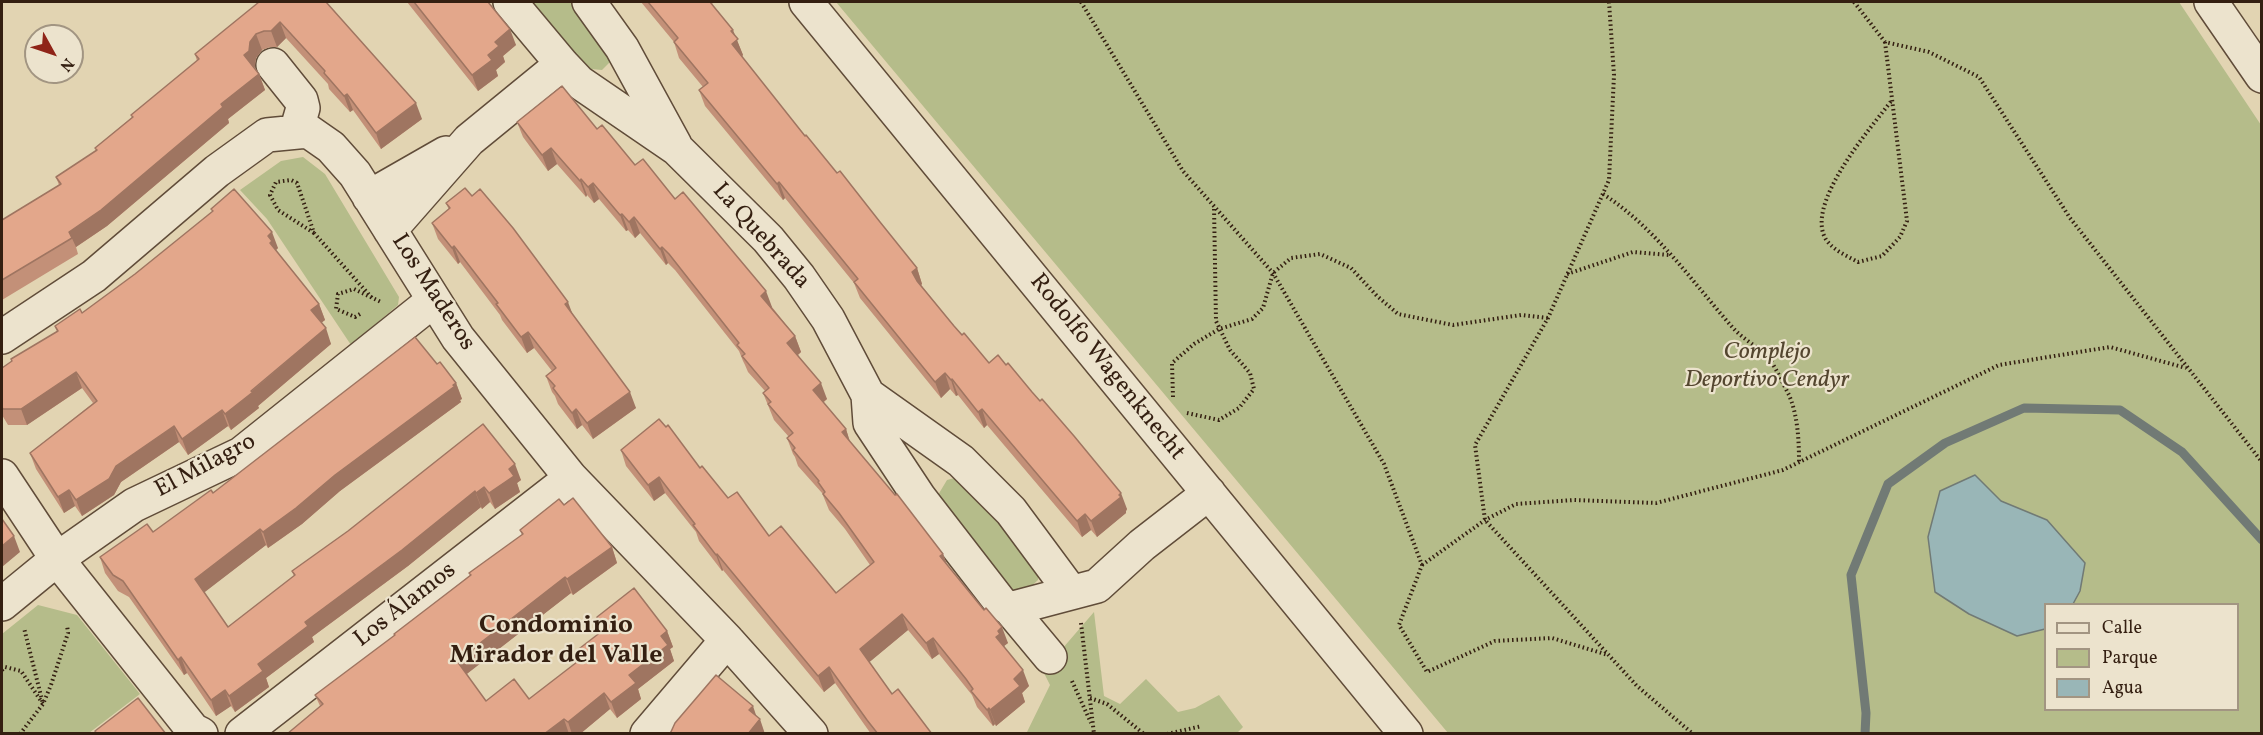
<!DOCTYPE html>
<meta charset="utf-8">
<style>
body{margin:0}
#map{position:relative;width:2263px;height:735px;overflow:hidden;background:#e2d4b2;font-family:Vollkorn,serif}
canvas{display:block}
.frame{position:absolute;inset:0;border:3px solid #341f11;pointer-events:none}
.legend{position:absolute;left:2044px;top:603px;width:195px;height:108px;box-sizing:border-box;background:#ece3cd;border:2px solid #a29582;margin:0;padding:8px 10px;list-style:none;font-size:18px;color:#341f11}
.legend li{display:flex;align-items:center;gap:12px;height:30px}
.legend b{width:30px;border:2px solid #a29582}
.north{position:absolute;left:24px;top:24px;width:60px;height:60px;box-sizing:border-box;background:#ece3cd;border:2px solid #a29582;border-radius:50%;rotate:130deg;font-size:16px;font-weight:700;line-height:24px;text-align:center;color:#341f11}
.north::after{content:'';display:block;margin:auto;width:21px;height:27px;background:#8f2418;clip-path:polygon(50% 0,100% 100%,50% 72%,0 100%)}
</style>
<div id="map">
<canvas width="2263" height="735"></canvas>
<div class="frame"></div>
<ul class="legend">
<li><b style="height:8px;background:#ece3cd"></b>Calle</li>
<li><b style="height:16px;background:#b5bc8a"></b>Parque</li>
<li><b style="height:16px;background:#99b6b7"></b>Agua</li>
</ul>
<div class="north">N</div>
</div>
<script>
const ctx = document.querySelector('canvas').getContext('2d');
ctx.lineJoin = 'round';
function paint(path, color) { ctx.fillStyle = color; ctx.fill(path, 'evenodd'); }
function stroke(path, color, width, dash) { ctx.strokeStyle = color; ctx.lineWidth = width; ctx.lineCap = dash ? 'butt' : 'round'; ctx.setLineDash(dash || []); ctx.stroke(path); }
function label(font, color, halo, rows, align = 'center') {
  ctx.font = font + ' Vollkorn,serif'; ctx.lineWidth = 4.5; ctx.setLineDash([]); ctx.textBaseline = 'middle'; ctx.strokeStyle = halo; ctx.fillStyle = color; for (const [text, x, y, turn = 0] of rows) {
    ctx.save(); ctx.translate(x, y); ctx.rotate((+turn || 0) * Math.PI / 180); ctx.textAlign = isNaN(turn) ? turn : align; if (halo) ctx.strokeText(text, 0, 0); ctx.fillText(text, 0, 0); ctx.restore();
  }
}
paint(new Path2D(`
 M524,2H588L618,54L602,70L580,68Z
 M836,2H2179L2261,125V733H1448ZM2046,604H2238V710H2046Z
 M303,157L325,174L399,297L398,305L351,345L267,219L240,190L281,161Z
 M965,475L1039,565L1038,580L1023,594L1011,592L938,495L947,480Z
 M38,605L77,615L140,694L89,733H2V634Z
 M1094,612L1104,696L1120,704L1146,679L1178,712L1195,708L1219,695L1243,727L1236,734H1026L1050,685L1043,671Z`), '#b5bc8a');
const water = new Path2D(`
 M1975,475L2001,501L2047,520L2085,563L2080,591L2073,604H2046L2045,629L2017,636L1969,614L1935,592L1928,537L1940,491Z`);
paint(water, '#99b6b7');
stroke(water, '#717a75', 1.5);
stroke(new Path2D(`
 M1865,734L1866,713L1851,575L1888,484L1945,443L2024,408L2120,410L2182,452L2262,540`), '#717a75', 9);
const minor = new Path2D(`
 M510,2L562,64L579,82L677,149L768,239L799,277L828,319L868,395L870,423L919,497L1001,603L1010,609L1097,586L1142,545L1209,493
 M589,2L622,48L675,145
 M806,2L1406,734
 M2211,2L2262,76
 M273,65L301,100L303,108L296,132
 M369,197L446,153
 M390,230L469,140L562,64
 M2,337L94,276L217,171L267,135L308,131L331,147L355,174L458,338L571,478L727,640L811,734
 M868,395L961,461L1011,511L1071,592
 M2,476L57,559L193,730L201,734
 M2,604L57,559L134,505L241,454L434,300
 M1010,609L1050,657
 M242,734L571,478
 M647,734L727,640`);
stroke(minor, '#604c39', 36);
stroke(new Path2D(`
 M1081,2L1183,171L1273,273L1384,464L1422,565L1399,625L1427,672L1495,641L1552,638L1608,655
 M1609,2L1614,75L1609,180L1548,318L1475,445L1485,520L1637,686L1693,734
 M1854,2L1885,42L1929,52L1979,77L2070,218L2262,462
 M1885,42L1907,221L1900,237L1882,256L1858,262C1847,256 1835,251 1827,241C1802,206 1871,128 1892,100
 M1603,194C1656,228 1693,283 1734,329C1744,340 1759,347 1769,359C1777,369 1783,384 1789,395C1798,416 1799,441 1799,463
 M314,233L278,210L270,195L276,182L291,180L297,183L314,233L372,298
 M1567,274L1633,252L1669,255
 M360,314L355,317L336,309L338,294L354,289L381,302
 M1173,397L1172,363L1194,344L1219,329L1252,319L1263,308L1273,273L1291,258L1320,254L1351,268L1377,296L1398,314L1453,325L1521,315L1548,318
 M1187,413L1219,420L1239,408L1254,389L1250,373L1230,350L1216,321L1214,206
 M1422,565L1485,520L1516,504L1574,500L1656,503L1783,470L1999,365L2110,347L2186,368
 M1081,623L1094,734
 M2,670L5,667L21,671L43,704L24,628
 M1072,681L1091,723
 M1090,698L1107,704L1144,734
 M20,734L43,704L51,685L68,633L67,625
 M1167,734L1202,726`), '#341f11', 4, [1.5, 3]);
stroke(minor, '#ece3cd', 33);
paint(new Path2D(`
 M259,2L422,119L381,149L353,110L350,112L329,89L328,84L286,38L277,47H270L262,50L256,58L254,67L259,74L265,90L228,119L229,123L107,226L76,247L78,254L2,300V220L59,185L56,177L96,151L95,148L132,117L131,115L197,61L195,54Z
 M407,2H488L516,45L503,56L505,62L496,70L498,76L478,91Z
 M641,2H712L713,6L735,36L743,55L742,57L805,136L917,268L922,284L921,285L954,326L1127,509L1126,511V513L1097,537L1091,530L1082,537L987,425L984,428L958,395L956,396L950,389L941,398L860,298L854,283L785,198L783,200L705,106L699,90L703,87L679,58L674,42Z
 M517,122L597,129L635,165L675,199L772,307L795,336L801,352L798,355L827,399L823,403L846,429L850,443L943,554L947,565L1008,643L1004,646L1005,648L1029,686L1022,693L1025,702L996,726L995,724L993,726L977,707L972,695L939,654L932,659L908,630L869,662L892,694L932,734H871L835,683L824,692L723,570L722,571L699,541L696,532L665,493L654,501L626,466L621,450L700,468L728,498L769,536L836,593L870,565L845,529L829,510L822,493L798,466L795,457L793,454L787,438L789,437L774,420L763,393L765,391L748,372L745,365L743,361L739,351L675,270L668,263L666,265L640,233L635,238L628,230L626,231L599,199L594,203L587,195L586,197L557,164L548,171L523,137Z
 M446,203L572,315L636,408L593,439L582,425L577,429L558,404L555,396L552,392L546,376L552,371L534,348L527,353L502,320L500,315L460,262L458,264L438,239L432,223L449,210Z
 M211,209L278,248L276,250L319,304L325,320L321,323L331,344L258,406L259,408L231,430L228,426L188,455L179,442L121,482L114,495L82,516L75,506L64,513L36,469L30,453L93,403L82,388L27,425H8L2,415V368L12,362L11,359L57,332L55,326L82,313L135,274L213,212Z
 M437,364L456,383L462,399L460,400L461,402L340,491L302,524L268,548L266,545L204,592L228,627L294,576L292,571L348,531L483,424L521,480L517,483L520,492L495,509L490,502L482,509L481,507L408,566L312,637L314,642L266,678L269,687L235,712L231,706L216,716L187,673L184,675L129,597L118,591L105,573L100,557L153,532L213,493Z
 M564,505L612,547L617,563L573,595L571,593L466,674L486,701L529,699L575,664L571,655L602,632L597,617L667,631L673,647L670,649L674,661L638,689L641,699L617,718L610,709L580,734H287L320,706L315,695L395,635L470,575L469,573L522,535L520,530Z`), '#c39078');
paint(new Path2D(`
 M280,22L286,38L277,47L271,31Z
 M510,29L516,45L503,56L505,62L496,70L498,76L478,91L472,75L488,55L495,42Z
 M733,30L743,55L737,60L732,44L731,31Z
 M256,34L262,50L256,58L255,67L250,71L244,55L250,42Z
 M259,74L265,90L228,119L229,123L107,226L76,247L69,232L221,104Z
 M347,94L353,110L350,112L344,96Z
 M416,103L422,119L381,149L376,133Z
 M551,148L557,164L548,171L542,155Z
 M581,179L587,195L586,197L580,181Z
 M779,182L785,198L783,200L777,184Z
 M593,183L599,199L594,203L588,187Z
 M622,214L628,230L626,231L620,215Z
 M634,217L640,233L635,238L629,222Z
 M272,232L278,248L275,251V259L268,236Z
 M454,246L460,262L458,264L452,248Z
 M662,247L668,263L666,265L660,249Z
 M917,268L922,284L918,288L912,272Z
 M766,291L772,307L767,311L761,296Z
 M568,302L574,318L565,304Z
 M319,304L325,320L317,326L311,310Z
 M326,328L331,344L258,406L259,408L231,430L225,414Z
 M528,332L534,348L527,353L521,337Z
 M795,336L801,352L793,359L787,343Z
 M76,372L82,388L27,425L21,409Z
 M945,373L950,389L941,398L935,382Z
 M952,379L958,395L956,396L951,380Z
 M456,383L462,399L460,400L461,402L340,491L302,524L268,548L263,532L335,475Z
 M821,383L827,399L818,406L813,390Z
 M630,392L636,408L593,439L587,423Z
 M576,409L582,425L577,429L572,413Z
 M982,409L987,425L984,428L978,412Z
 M222,410L228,426L188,455L182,439Z
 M174,426L179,442L121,482L114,495L82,516L76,500L116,466Z
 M846,429L851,445L842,432Z
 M515,464L521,480L517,483L520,492L495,509L489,493L509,469Z
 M659,477L665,493L654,501L648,485Z
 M484,487L490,502L482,509L476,493Z
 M69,490L75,506L64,513L58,497Z
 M475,491L481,507L408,566L312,637L314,642L266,678L269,687L235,712L229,696L258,664L305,622Z
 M1121,493L1127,509L1126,511V513L1097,537L1091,521Z
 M1085,514L1091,530L1082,537L1077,521Z
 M260,529L266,545L201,595L195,579Z
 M14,536L20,552L2,567V546Z
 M612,547L617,563L573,595L567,579Z
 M717,554L723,570L722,571L716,555Z
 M943,554L949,570L940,556Z
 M565,577L571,593L463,677L457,661Z
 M902,614L908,630L866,665L860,649Z
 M1002,627L1008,643L1004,646L1006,650L996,637L998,631Z
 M667,631L673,647L670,649L674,661L638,689L641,699L617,718L611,702L629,675L661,636Z
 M933,638L939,654L932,659L926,643Z
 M181,657L187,673L184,675L178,660Z
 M829,667L835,683L824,692L818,676Z
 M1023,670L1029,686L1022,693L1025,702L996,726L990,710L1014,679Z
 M225,690L231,706L216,716L211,700Z
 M604,693L610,709L580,734H572L568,722Z
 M753,706L758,721L760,719L765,734H748L749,710Z
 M989,708L995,724L993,726L987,710Z
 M564,719L569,734H544Z`), '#9f7561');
const building = new Path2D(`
 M259,2H326L416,103L376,133L347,94L344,96L324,73L325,71L280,22L271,31H264L256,34L250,42L249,51L244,55L259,74L221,104L223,107L101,210L69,232L72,238L2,280V220L61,184L56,177L97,150L95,148L133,117L131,115L199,59L195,54Z
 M414,2H488L510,29L495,42L499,46L488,55L492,60L472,75Z
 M648,2H710L733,30L731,31L738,39L732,44L805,136L806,135L837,173L840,171L880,222L917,268L912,272L917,281L954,326L962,335L964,333L989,363L998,355L1006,365L1008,363L1032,392L1040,401L1042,399L1074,436L1121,493L1119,495L1121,497L1091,521L1085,514L1077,521L982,409L978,412L952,379L951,380L945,373L935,382L854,282L858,279L779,182L777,184L699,90L708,83L674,42L678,38Z
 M562,86L597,129L602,125L635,165L643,159L675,199L683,192L766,291L761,296L795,336L787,343L821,383L813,390L846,429L842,432L895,495L897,494L943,554L940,556L984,610L986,608L1002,627L998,631L1000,634L996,637L1023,670L1014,679L1020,686L990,710L989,708L987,710L971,691L973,689L966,679L933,638L926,643L902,614L860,649L892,694L898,689L932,734H878L867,720L829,667L818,676L717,554L716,555L693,525L695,524L659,477L648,485L621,450L659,419L666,427L668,425L700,468L702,466L728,498L737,492L769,536L781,526L836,593L874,562L839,513L823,494L825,492L818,482L819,481L793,450L795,448L787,438L793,433L768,404L771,402L763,393L769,388L742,356L745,354L737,345L739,343L669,254L662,247L660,249L634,217L629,222L622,214L620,215L593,183L588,187L581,179L580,181L551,148L542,155L517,122Z
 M465,188L472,196L480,189L513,228L568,302L565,304L630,392L587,423L576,409L572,413L553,388L555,386L546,376L556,368L528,332L521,337L496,304L498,303L454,246L452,248L432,223L450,208L446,203Z
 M234,189L272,232L268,236L272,241L270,243L319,304L311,310L326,328L251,391L253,392L225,414L222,410L182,439L174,426L116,466L109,479L76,500L69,490L58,497L30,453L97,401L76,372L21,409H3L2,407V368L12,361L11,359L58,331L55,326L80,309L82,313L135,274L213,211L211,209Z
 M415,337L437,364L440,362L456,383L453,385L455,386L335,475L296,508L263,532L260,529L195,579L228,627L295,575L292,571L348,531L483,424L515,464L509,469L514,476L489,493L484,487L476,493L475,491L402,550L305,622L308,626L258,664L263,671L229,696L225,690L211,700L181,657L178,660L123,581L113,575L100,557L147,524L153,532L211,490L213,493Z
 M573,498L612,547L567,579L565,577L457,661L486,701L514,679L529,699L577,662L571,655L606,628L597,617L634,588L667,631L661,636L668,645L629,675L636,683L611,702L604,693L568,722L564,719L544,734H287L323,704L315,695L395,635L394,634L471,575L469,573L523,534L520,530L559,499L564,505Z
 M2,519L14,536L2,546Z
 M716,675L753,706L749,710L760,719L748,734H670L675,723Z
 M138,698L166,734H97L95,731Z`);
paint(building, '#e3a78b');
stroke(building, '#9f7561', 1.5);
label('24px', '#341f11', '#ece3cd', [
 ["La Quebrada",760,237,48],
 ["Los Maderos",432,293,57],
 ["Rodolfo Wagenknecht",1106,368,51],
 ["El Milagro",206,467,-28],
 ["Los Álamos",406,606,-38]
]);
label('italic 24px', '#54462f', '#ece3cd', [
 ["Complejo",1767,354],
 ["Deportivo Cendyr",1767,382]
]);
label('bold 26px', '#341f11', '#ece3cd', [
 ["Condominio",556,627],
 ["Mirador del Valle",556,657]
]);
</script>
